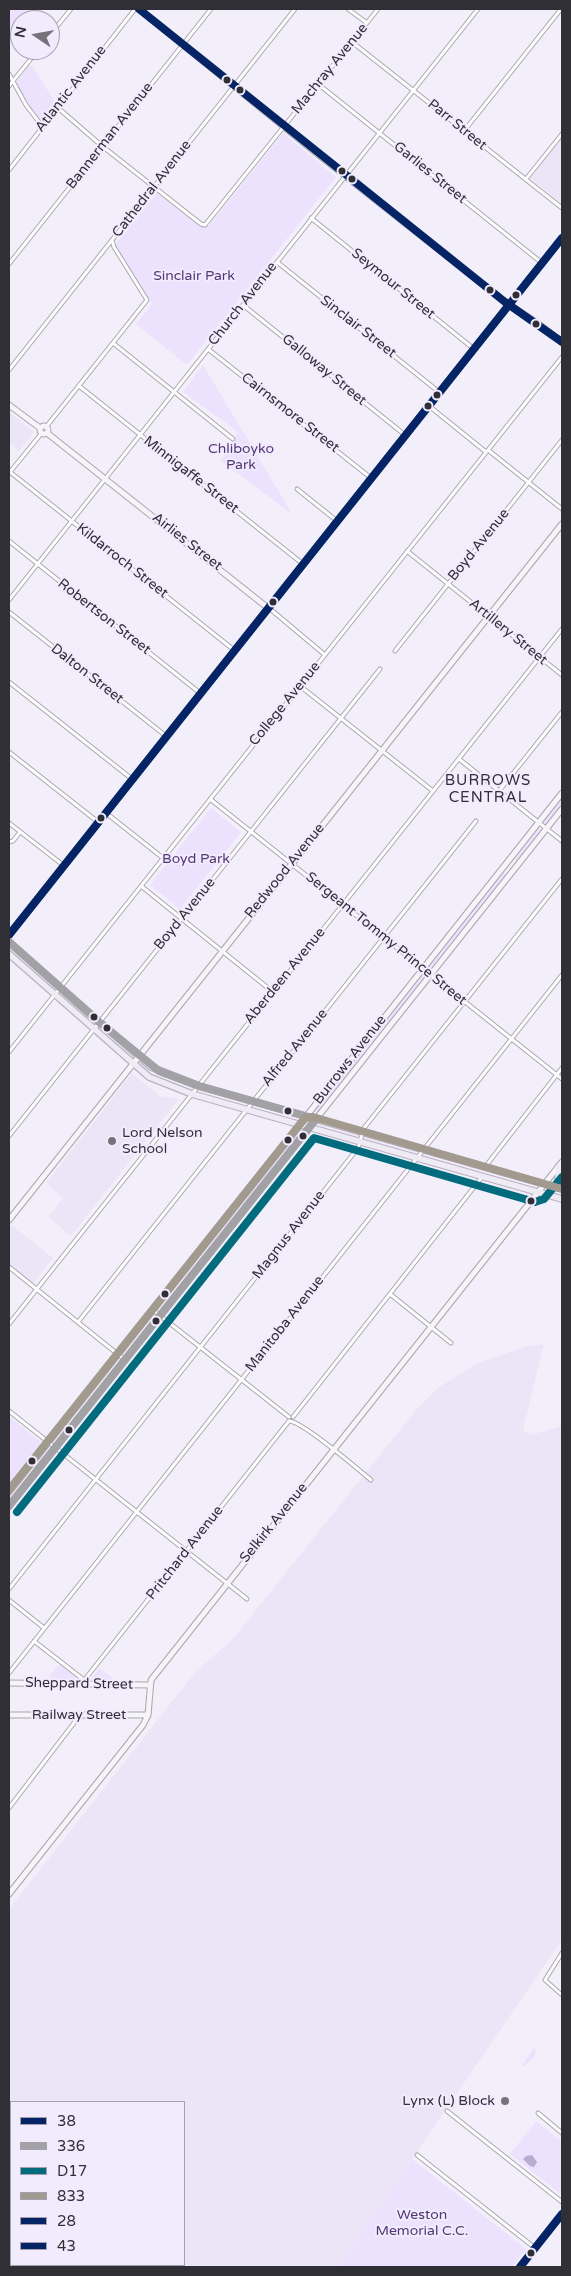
<!DOCTYPE html>
<style>
body{margin:0}
#map{position:relative;width:571px;height:2276px;overflow:hidden;background:#f3effa;font-family:"Varela Round",sans-serif}
canvas{display:block}
.frame{position:absolute;inset:0;border:10px solid #312f36;pointer-events:none}
.legend{position:absolute;left:10px;top:2101px;width:175px;height:165px;box-sizing:border-box;background:#f2ebfe;border:1px solid #a5a0ae;margin:0;padding:6px 9px;list-style:none;font-size:15px;color:#312f36}
.legend li{display:flex;align-items:center;gap:10px;height:25px}
.legend b{width:25px;border:1px solid #a5a0ae}
.north{position:absolute;left:10px;top:10px;width:50px;height:50px;box-sizing:border-box;background:#f2ebfe;border:1px solid #a5a0ae;border-radius:50%;rotate:282deg;font-size:14px;font-weight:700;line-height:20px;text-align:center;color:#312f36}
.north::after{content:'';display:block;margin:auto;width:18px;height:22px;background:#75727b;clip-path:polygon(50% 0,100% 100%,50% 72%,0 100%)}
</style>
<div id="map">
<canvas width="571" height="2276"></canvas>
<div class="frame"></div>
<ul class="legend">
<li><b style="height:6px;background:#052465"></b>38</li>
<li><b style="height:6px;background:#a2a1a5"></b>336</li>
<li><b style="height:6px;background:#026c7e"></b>D17</li>
<li><b style="height:6px;background:#a2998f"></b>833</li>
<li><b style="height:6px;background:#052465"></b>28</li>
<li><b style="height:6px;background:#052465"></b>43</li>
</ul>
<div class="north">N</div>
</div>
<script>
const ctx = document.querySelector('canvas').getContext('2d');
ctx.lineJoin = 'round';
function paint(path, color) { ctx.fillStyle = color; ctx.fill(path, 'evenodd'); }
function stroke(path, color, width, dash) { ctx.strokeStyle = color; ctx.lineWidth = width; ctx.lineCap = dash ? 'butt' : 'round'; ctx.setLineDash(dash || []); ctx.stroke(path); }
function label(font, color, halo, rows, align = 'center') {
  ctx.font = font + ' "Varela Round",sans-serif'; ctx.lineWidth = 4; ctx.setLineDash([]); ctx.textBaseline = 'middle'; ctx.strokeStyle = halo; ctx.fillStyle = color; for (const [text, x, y, turn = 0] of rows) {
    ctx.save(); ctx.translate(x, y); ctx.rotate((+turn || 0) * Math.PI / 180); ctx.textAlign = isNaN(turn) ? turn : align; if (halo) ctx.strokeText(text, 0, 0); ctx.fillText(text, 0, 0); ctx.restore();
  }
}
paint(new Path2D(`
 M562,137V204L530,178Z
 M9,412L34,432L19,451L9,442Z
 M132,1073L160,1096L179,1099L71,1236L48,1217L63,1198L46,1183Z
 M9,1223L53,1258L32,1285L9,1266Z
 M544,1344L523,1430L530,1435L562,1426V1940L338,2267H9V1909L196,1671L232,1640L416,1410L436,1389L478,1363L524,1347ZM11,2102H184V2265H11Z`), '#ece5f8');
paint(new Path2D(`
 M9,9H34L25,20H20V26L13,35L9,28Z
 M29,65L32,66L56,103V106L42,121H39L16,83Z
 M283,133L336,177L187,365L136,324L152,304L115,245L157,193L201,227L209,226Z
 M203,365L293,515L221,461L238,432L183,392Z
 M562,798V806L547,824H545L544,821Z
 M211,808L241,832L180,909L150,885Z
 M538,828L542,830L517,862L514,858Z
 M502,873L507,875L429,970L428,966Z
 M425,973V978L318,1112H314L313,1110L420,976Z
 M302,1129V1132L162,1309H160L299,1130Z
 M9,1416L41,1442L9,1483Z
 M60,1664L75,1676V1679L50,1680L49,1676Z
 M99,1668L115,1680L114,1681H90Z
 M534,2048L536,2051L534,2057L525,2066L522,2065Z
 M536,2121L562,2142V2195L510,2154Z
 M412,2159L526,2249L512,2267H338Z`), '#ece2fd');
paint(new Path2D(`
 M532,2155L537,2162L534,2167L530,2166L523,2159L526,2156Z`), '#baabd0');
const street = new Path2D(`
 M348,9L367,23
 M50,35L71,9
 M352,42L562,208
 M9,74L26,105L42,126
 M318,84L542,263
 M9,86L38,50
 M57,107L102,146L201,224L205,225L378,9
 M464,131L561,9
 M9,170L135,9
 M526,179L562,134
 M311,218L474,349
 M277,262L439,392
 M9,264L211,9
 M243,305L405,435
 M113,343L233,439
 M208,349L371,478
 M9,370L295,9
 M79,386L303,564
 M429,406L486,452
 M46,427L147,300L114,247L112,240
 M488,450L562,509
 M10,472L234,650
 M10,472L41,434
 M297,489L337,521
 M9,541L200,693
 M407,551L562,675
 M9,600L478,9
 M269,608L325,655
 M9,612L166,736
 M395,651L562,440
 M9,682L132,779
 M300,686L433,791
 M9,752L98,822
 M459,759L562,841
 M499,791L562,712
 M210,799L562,1079
 M106,813L163,858
 M9,823L63,865
 M9,842L13,841L20,832
 M141,886L273,992
 M9,1052L562,357
 M9,1136L380,669
 M485,1167L562,1068
 M9,1267L125,1360
 M390,1294L451,1343
 M153,1310L289,1417
 M78,1322L476,821
 M9,1324L562,629
 M9,1411L247,1599
 M293,1417L482,1177
 M289,1421C301,1421 358,1469 371,1480
 M9,1589L358,1148L364,1128L562,879
 M9,1600L44,1628
 M34,1641L84,1680
 M9,1673L562,975
 M82,1683L289,1421
 M9,1808L80,1715
 M562,1953L545,1980L562,1995
 M447,2111L562,2202
 M538,2113L562,2133
 M417,2155L535,2248`);
const secondary = new Path2D(`
 M139,9L315,152L505,302L540,325L562,342
 M9,405L40,428
 M40 430a4 4 0 1 1 8 0a4 4 0 1 1-8 0Z
 M47,433L268,608
 M9,935L562,238
 M9,1220L562,524
 M9,1492L562,793
 M9,1506L562,809
 M9,1683L149,1685
 M9,1715H148
 M9,1894L143,1725L148,1715L151,1680L562,1162
 M520,2267L562,2214`);
const primary = new Path2D(`
 M9,942L151,1067L199,1086L562,1189
 M9,954L149,1077L192,1094L562,1199
 M559,1166L558,1180L562,1186`);
stroke(street, '#a9a6ae', 5);
stroke(secondary, '#a9a6ae', 7);
stroke(primary, '#b9b1c4', 8);
stroke(street, '#fdfdfe', 3);
stroke(secondary, '#f6f4f9', 5);
stroke(primary, '#efebf4', 5.5);
stroke(new Path2D(`
 M9,935L562,238`), '#052465', 8);
stroke(new Path2D(`
 M9,942L99,1022L159,1071L199,1086L316,1119L9,1506`), '#a2a1a5', 8);
stroke(new Path2D(`
 M17,1512L314,1138L535,1202L544,1199L562,1177`), '#026c7e', 8);
stroke(new Path2D(`
 M9,1490L305,1118L313,1117L562,1189`), '#a2998f', 8);
stroke(new Path2D(`
 M139,9L505,302L562,342`), '#052465', 8);
stroke(new Path2D(`
 M520,2267L562,2214`), '#052465', 8);
for (const [x, y, r, color] of [
 [227,80,4.5,"#312f36"],
 [240,90,4.5,"#312f36"],
 [342,171,4.5,"#312f36"],
 [352,179,4.5,"#312f36"],
 [490,290,4.5,"#312f36"],
 [516,295,4.5,"#312f36"],
 [536,324,4.5,"#312f36"],
 [437,395,4.5,"#312f36"],
 [428,406,4.5,"#312f36"],
 [273,602,4.5,"#312f36"],
 [101,818,4.5,"#312f36"],
 [94,1017,4.5,"#312f36"],
 [107,1028,4.5,"#312f36"],
 [288,1111,4.5,"#312f36"],
 [303,1136,4.5,"#312f36"],
 [288,1140,4.5,"#312f36"],
 [112,1141,5,"#75727b"],
 [531,1201,4.5,"#312f36"],
 [165,1294,4.5,"#312f36"],
 [156,1321,4.5,"#312f36"],
 [69,1430,4.5,"#312f36"],
 [32,1461,4.5,"#312f36"],
 [505,2101,5,"#75727b"],
 [531,2253,4.5,"#312f36"]
]) { const dot = new Path2D(); dot.arc(x, y, r, 0, 2 * Math.PI); ctx.fillStyle = color; ctx.fill(dot); stroke(dot, '#f2ebfe', 2); }
label('14px', '#312f36', '#f2ebfe', [
 ["Machray Avenue",330,69,-51],
 ["Atlantic Avenue",71,89,-52],
 ["Parr Street",457,125,39],
 ["Bannerman Avenue",110,136,-52],
 ["Garlies Street",430,173,39],
 ["Cathedral Avenue",152,189,-52],
 ["Seymour Street",393,284,39],
 ["Church Avenue",243,304,-52],
 ["Sinclair Street",358,327,38],
 ["Galloway Street",324,370,39],
 ["Cairnsmore Street",290,413,38],
 ["Minnigaffe Street",191,475,38],
 ["Airlies Street",187,542,38],
 ["Boyd Avenue",479,545,-51],
 ["Kildarroch Street",122,561,38],
 ["Robertson Street",104,617,38],
 ["Artillery Street",508,632,39],
 ["Dalton Street",87,674,38],
 ["College Avenue",285,704,-51],
 ["Redwood Avenue",285,871,-51],
 ["Boyd Avenue",185,914,-51],
 ["Sergeant Tommy Prince Street",386,939,39],
 ["Aberdeen Avenue",285,976,-51],
 ["Alfred Avenue",295,1048,-51],
 ["Burrows Avenue",350,1060,-52],
 ["Magnus Avenue",289,1235,-52],
 ["Manitoba Avenue",285,1324,-52],
 ["Selkirk Avenue",274,1523,-51],
 ["Pritchard Avenue",185,1553,-52],
 ["Sheppard Street",79,1684,1],
 ["Railway Street",79,1715]
]);
label('14px', '#533774', '#f2ebfe', [
 ["Sinclair Park",194,276],
 ["Chliboyko",241,449],
 ["Park",241,465],
 ["Boyd Park",196,859],
 ["Weston",422,2215],
 ["Memorial C.C.",422,2231]
]);
label('14px', '#312f36', '#f2ebfe', [
 ["Lord Nelson",122,1133],
 ["School",122,1149],
 ["Lynx (L) Block",495,2101,"right"]
], 'left');
ctx.letterSpacing = '1px';
label('15px', '#312f36', '#f2ebfe', [
 ["BURROWS",488,781],
 ["CENTRAL",488,798]
]);
ctx.letterSpacing = '0px';
</script>
